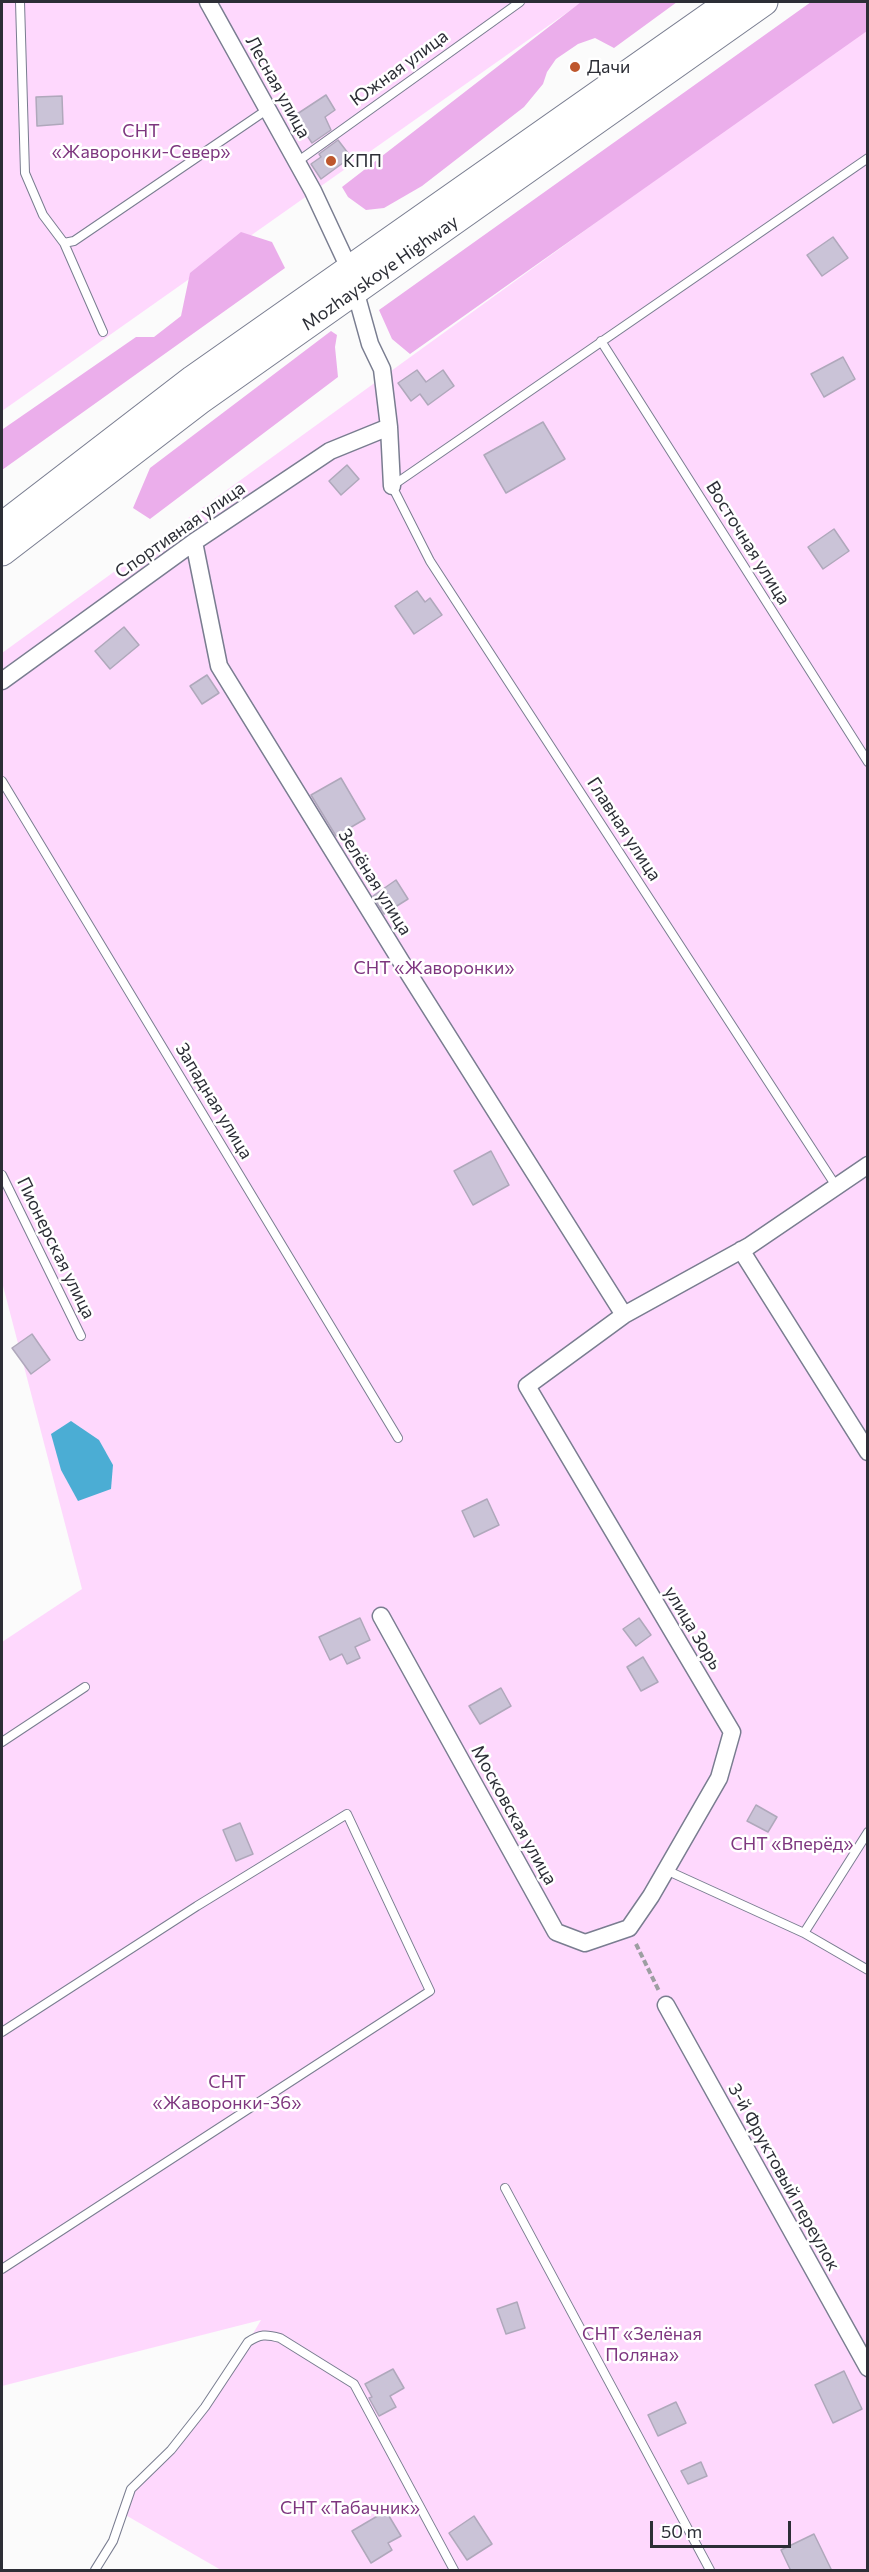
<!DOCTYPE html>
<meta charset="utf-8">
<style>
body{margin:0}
#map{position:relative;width:869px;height:2572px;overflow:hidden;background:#fbfbfb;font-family:Commissioner,sans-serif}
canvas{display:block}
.frame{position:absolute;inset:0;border:3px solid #2c2e36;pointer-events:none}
.scale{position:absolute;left:650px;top:2521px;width:141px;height:27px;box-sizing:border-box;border:3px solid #2c2e36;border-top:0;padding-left:8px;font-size:18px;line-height:21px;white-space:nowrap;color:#2c2e36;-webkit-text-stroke:4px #fff;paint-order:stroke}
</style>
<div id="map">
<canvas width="869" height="2572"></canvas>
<div class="frame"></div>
<div class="scale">50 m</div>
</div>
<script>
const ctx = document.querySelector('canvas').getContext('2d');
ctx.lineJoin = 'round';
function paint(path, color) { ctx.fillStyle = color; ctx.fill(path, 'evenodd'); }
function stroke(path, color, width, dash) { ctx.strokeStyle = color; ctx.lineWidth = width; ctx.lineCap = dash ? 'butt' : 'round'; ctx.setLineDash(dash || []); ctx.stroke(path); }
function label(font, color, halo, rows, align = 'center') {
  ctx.font = font + ' Commissioner,sans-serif'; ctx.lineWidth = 5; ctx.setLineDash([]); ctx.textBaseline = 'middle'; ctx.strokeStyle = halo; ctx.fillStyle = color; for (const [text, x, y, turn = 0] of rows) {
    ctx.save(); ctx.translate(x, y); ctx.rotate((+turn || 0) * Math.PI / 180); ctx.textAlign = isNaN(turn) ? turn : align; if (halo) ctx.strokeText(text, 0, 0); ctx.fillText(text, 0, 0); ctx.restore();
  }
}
paint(new Path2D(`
 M2,2H582L2,411Z
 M867,26V2570H221L122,2513L131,2489L171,2450L248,2342L261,2320L2,2386V1642L82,1589L2,1282V653Z`), '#fed8fd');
paint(new Path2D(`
 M581,2H677L614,48L595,38L578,44L556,59L547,72L543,84L524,107L422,186L384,208L366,210L348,197L342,187Z
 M811,2H867V31L410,354L392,339L379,310Z
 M241,232L272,242L285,268L2,470V425L3,429L136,337H154L181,316L190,273Z
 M331,331L337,335L335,347L338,377L150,519L133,508L150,468Z`), '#ebaeeb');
paint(new Path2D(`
 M71,1421L99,1440L113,1465L111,1489L78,1501L61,1470L51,1434Z`), '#4badd4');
const building = new Path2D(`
 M326,95L335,110L325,117L331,130L312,143L294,116Z
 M62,96L63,124L37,126L36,97Z
 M338,140L351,157L321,179L311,164L321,157L319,154Z
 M833,237L848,258L822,276L807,255Z
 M843,357L855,379L824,397L811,374Z
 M417,370L426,382L443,370L454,386L428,405L420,394L411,401L398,383Z
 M543,422L565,459L506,493L484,455Z
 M347,465L359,479L341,495L329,481Z
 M834,529L849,551L823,569L808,547Z
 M417,591L425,602L430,598L442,615L414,634L395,606Z
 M124,627L139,645L110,669L95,651Z
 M207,675L219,693L202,704L190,686Z
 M341,778L365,819L336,836L311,795Z
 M396,880L408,899L384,914L373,896Z
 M491,1151L509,1185L473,1205L454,1171Z
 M32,1334L50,1360L31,1374L12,1348Z
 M487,1499L499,1525L474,1537L462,1511Z
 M360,1618L370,1640L355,1647L360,1658L347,1664L342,1654L330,1660L319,1637Z
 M639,1618L651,1635L636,1646L623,1629Z
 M643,1657L658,1682L641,1691L627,1667Z
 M501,1688L511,1706L480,1724L469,1706Z
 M756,1805L777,1817L768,1832L747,1821Z
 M240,1823L253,1854L236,1861L223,1830Z
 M517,2302L525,2328L506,2334L497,2309Z
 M393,2369L404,2388L390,2396L396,2407L379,2416L369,2398L372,2397L365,2384Z
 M844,2371L862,2409L833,2423L815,2385Z
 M676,2402L686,2423L658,2436L648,2415Z
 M701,2462L707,2476L688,2484L681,2471Z
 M386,2511L401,2536L388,2543L392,2550L371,2563L352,2531Z
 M474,2516L492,2544L467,2560L449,2533Z
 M814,2534L832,2571H791L781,2550Z`);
paint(building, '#cac3d7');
stroke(building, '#afa8bb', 1.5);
const lane = new Path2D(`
 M20,2L25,173L43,215L64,243L74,241L268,109
 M297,162L520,2
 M64,243L103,332
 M601,341L868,762
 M2,781L398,1438
 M2,1175L81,1336
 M836,1186L430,561L392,486L868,158
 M2,1742L85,1687
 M666,1870L804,1933L868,1970
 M804,1933L868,1832
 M2,2032L197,1906L347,1814L430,1991L2,2269
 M505,2188L710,2570
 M95,2570L113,2541L131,2489L171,2450L205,2407L248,2342C260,2334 266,2334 280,2338L354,2384L454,2570`);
const street = new Path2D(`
 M208,2L313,191L349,268
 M355,290L370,344L382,369L389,427L392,486
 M194,542L219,666L402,963L624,1315
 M2,681L194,542L330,451L389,427
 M741,1250L868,1452
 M381,1616L556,1932L585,1943L629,1928L651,1896L719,1778L732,1732L527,1386L624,1315L749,1246L868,1165
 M666,2005L868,2368`);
const primary = new Path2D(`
 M2,526L193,379L730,2
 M2,552L199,401L764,2`);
stroke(lane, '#797d90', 10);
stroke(street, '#797d90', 19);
stroke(primary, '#797d90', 29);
stroke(new Path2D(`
 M636,1944L659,1991`), '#9d9ea2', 4, [6, 3]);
stroke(lane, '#fff', 8);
stroke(street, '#fff', 16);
stroke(primary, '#fff', 27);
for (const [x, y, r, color] of [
 [575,67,6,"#be572d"],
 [331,161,6,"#be572d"]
]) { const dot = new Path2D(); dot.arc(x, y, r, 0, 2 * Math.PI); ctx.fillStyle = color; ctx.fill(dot); stroke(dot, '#fff', 2); }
label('18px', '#2c2e36', '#fff', [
 ["Дачи",587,67],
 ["КПП",343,161]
], 'left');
label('18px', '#2c2e36', '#fff', [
 ["Южная улица",399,68,-36],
 ["Лесная улица",278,87,61],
 ["Mozhayskoye Highway",380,273,-35],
 ["Спортивная улица",180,530,-35],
 ["Восточная улица",748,543,58],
 ["Главная улица",624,829,57],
 ["Зелёная улица",375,882,58],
 ["Западная улица",214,1101,59],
 ["Пионерская улица",56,1248,64],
 ["улица Зорь",693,1628,59],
 ["Московская улица",514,1815,61],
 ["3-й Фруктовый переулок",784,2177,61]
]);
label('18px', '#7e367f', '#fff', [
 ["СНТ",141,131],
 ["«Жаворонки-Север»",141,152],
 ["СНТ «Жаворонки»",434,968],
 ["СНТ «Вперёд»",792,1844],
 ["СНТ",227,2082],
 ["«Жаворонки-36»",227,2103],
 ["СНТ «Зелёная",642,2334],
 ["Поляна»",642,2355],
 ["СНТ «Табачник»",350,2508]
]);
</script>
